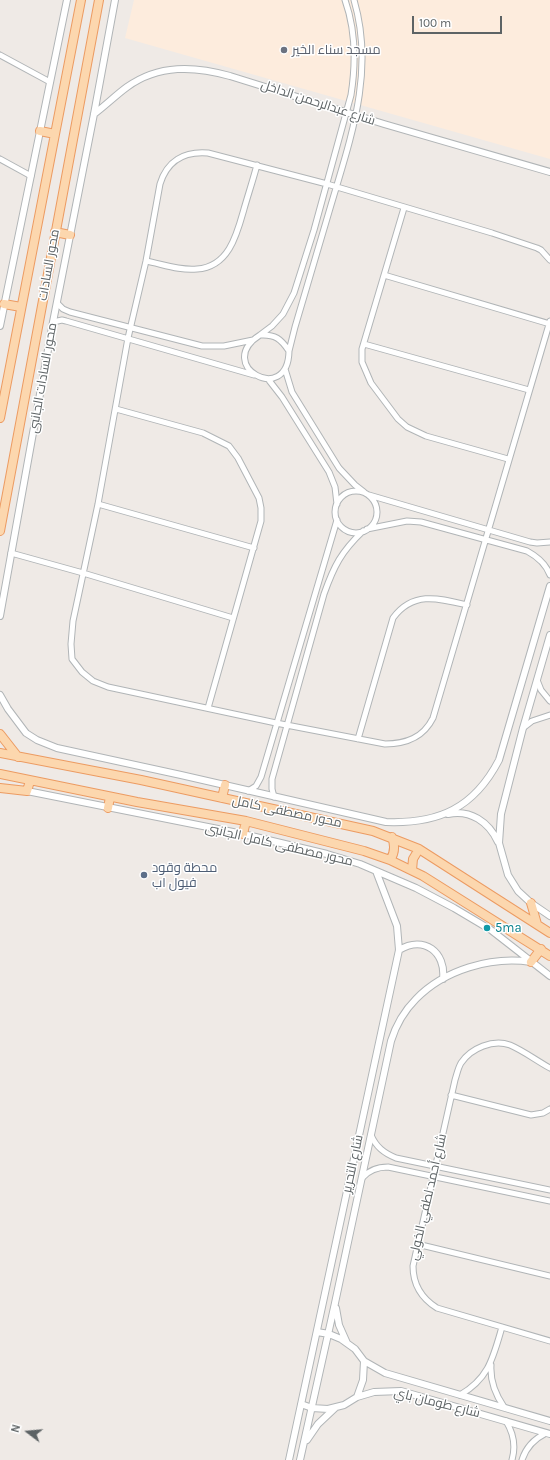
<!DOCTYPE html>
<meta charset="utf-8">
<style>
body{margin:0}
#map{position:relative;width:550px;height:1460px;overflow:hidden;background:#efeae6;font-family:Karla,sans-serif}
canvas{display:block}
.north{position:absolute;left:8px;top:1412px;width:40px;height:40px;-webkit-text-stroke:3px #fff;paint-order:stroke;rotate:286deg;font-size:11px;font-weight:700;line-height:16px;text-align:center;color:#5d6365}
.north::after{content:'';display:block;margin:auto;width:14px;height:18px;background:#5d6365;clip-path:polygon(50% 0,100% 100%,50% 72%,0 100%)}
.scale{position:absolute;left:412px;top:16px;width:90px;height:18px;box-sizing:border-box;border:2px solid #5d6365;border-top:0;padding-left:5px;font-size:12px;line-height:14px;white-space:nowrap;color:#5d6365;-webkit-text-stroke:3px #fff;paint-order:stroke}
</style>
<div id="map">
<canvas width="550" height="1460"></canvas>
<div class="north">N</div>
<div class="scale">100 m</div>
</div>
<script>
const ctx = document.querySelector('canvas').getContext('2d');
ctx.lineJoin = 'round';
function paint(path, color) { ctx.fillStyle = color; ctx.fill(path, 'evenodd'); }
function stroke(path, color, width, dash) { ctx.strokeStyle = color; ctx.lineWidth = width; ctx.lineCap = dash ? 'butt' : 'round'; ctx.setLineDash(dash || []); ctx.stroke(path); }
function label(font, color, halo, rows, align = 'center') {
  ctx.font = font + ' Karla,Cairo,sans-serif'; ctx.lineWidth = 3; ctx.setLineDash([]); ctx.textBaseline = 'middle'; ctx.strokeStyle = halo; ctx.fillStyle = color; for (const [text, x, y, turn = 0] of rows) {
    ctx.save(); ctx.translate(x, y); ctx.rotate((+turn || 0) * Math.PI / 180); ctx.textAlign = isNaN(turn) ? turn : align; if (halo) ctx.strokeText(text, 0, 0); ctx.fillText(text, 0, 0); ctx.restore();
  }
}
paint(new Path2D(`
 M134,0H550V159L125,38Z`), '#fdecdd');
const minor = new Path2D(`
 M0,55L50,82
 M0,159L31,176
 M404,208L362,349V362L371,383L398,419L407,427L426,436L508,459
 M550,260L541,250L537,248L492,233L327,184L208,153C184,151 167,161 160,184L146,261L128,338L98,504L73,621L71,644L72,659L82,672L93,681L108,687L276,723L385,744C406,744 423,738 433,718L550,321
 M146,261C162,264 180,271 197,269C229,267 237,234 244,209C248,195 253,180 257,165
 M384,275L550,324
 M57,303L63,309L70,312L202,346H224L253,340
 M53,322L62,320L66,321L254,375
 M260,335L272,326L283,314L294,293L314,230L351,95C356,63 356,31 345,0
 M260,335C275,334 281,339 289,351C288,407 213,365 260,335Z
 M364,344L529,390
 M289,351L295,327C307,287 319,246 331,205C351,137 375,71 354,0
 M285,369L292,392L339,468L355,485L364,492
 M268,379L282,397L329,472L335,487L337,504
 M116,409L203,433L229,446L238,458L259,498L261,508V521L208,708
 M335 512a21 21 0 1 1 42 0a21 21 0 1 1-42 0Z
 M369,495L530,542L537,543L550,542
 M98,504L254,548
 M367,529L407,521L421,522L527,551C538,557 546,564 550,575
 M11,553L83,573L233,618
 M537,680L541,690L550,701
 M523,728L532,721L550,715
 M358,739L393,618C413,591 438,598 467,605
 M248,791L256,786L261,777L337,520
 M274,797L272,789V779L324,594C334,566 341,552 363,531
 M550,1068C537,1061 524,1051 510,1045C493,1039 471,1048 461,1063C458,1068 457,1074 455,1080L413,1266C413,1285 421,1298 437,1308L550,1341
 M451,1095L531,1115L543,1113L550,1109
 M371,1135C376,1147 384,1153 396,1158L550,1190
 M362,1178C369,1170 377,1167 388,1167L550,1201
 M417,1244L550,1276
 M491,1365C490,1381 495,1394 504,1407
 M460,1395C489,1378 493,1358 502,1327
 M506,1421C514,1434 516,1446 512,1460
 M522,1460C526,1447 534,1439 546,1433`);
const tertiary = new Path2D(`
 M94,114C106,105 116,95 127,87C159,64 195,66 230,76L384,124L550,172
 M0,326L67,0
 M0,616L53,322L94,114L115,0
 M550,635L523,728L501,814L499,843L508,875L518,891L531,903L550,916
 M0,695L8,709L26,733L37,740L57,748L181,775L386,822C439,824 474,808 499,760L550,586
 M27,791L243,834L327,854L360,864L416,888L454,908L491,930L550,976
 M448,814C470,809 489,822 498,842
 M399,950C424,935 446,952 443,979
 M336,1308L339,1325L347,1343
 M317,1332L329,1334L341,1339L355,1349L364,1361L385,1373L550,1421
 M357,1397L363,1380L364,1361
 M301,1404L312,1408L328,1409L344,1405L357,1397L374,1392L401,1391L550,1434
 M307,1440L318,1424L335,1408
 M289,1460L399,950L397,926L376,871
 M300,1460L335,1303L391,1041C396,1025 404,1011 416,999C444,970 491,956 531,962`);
const primary = new Path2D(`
 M40,131L55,134
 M55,232L70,235
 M4,304L21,307
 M0,418L81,0
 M0,531L99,0
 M0,734L18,757
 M0,753L141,780L373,831L419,849L550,933
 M0,774L137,802L246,821L364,851L390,860L423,876L550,956
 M0,788L27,791L30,781
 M222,798L225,785
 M108,808L110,797
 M243,834L246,821
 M390,860C395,853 395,845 392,837
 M412,870L413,859L419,849
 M531,903L537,924
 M531,962L541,949`);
stroke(minor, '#b1b5b7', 7);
stroke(tertiary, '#b1b5b7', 8);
stroke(primary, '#ec9b62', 10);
stroke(minor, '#fff', 5);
stroke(tertiary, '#fff', 6);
stroke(primary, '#fcd7ae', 8);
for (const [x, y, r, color] of [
 [284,50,4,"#6b7280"],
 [144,875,4,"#5c6f8a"],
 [487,928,4,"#0f9aa8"]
]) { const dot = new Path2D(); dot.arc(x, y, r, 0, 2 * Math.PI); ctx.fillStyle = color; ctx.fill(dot); stroke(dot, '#fff', 1.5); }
label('13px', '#5b616d', '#fff', [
 ["مسجد سناء الخير",292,50]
], 'left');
label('13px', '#5d6365', '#fff', [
 ["شارع عبدالرحمن الداخل",318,103,18],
 ["محور السادات",49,265,-80],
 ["محور السادات الجانبى",43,378,-80],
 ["محور مصطفى كامل",287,812,12],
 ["محور مصطفى كامل الجانبى",279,845,13],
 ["شارع التحرير",353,1164,-78],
 ["شارع أحمد لطفي الخولي",428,1197,-77],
 ["شارع طومان باي",437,1403,14]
]);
label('13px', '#4e5e75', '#fff', [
 ["محطة وقود",152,868],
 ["فيول اب",152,883]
], 'left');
label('13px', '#0d838f', '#fff', [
 ["5ma",495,928]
], 'left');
</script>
